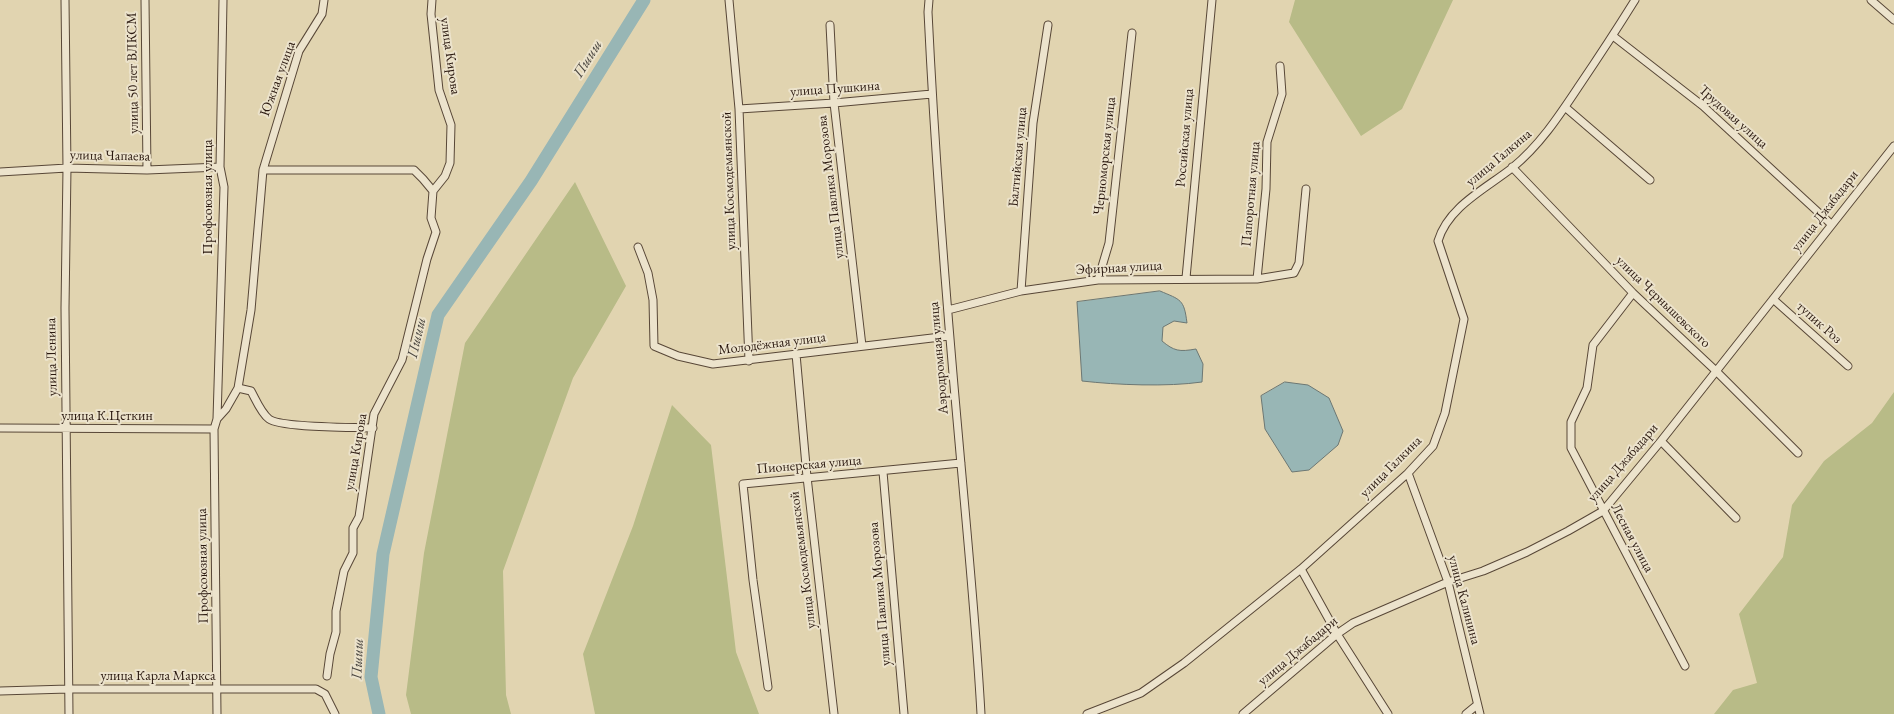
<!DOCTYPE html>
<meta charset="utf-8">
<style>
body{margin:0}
canvas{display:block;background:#e1d4b0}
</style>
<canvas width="1894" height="714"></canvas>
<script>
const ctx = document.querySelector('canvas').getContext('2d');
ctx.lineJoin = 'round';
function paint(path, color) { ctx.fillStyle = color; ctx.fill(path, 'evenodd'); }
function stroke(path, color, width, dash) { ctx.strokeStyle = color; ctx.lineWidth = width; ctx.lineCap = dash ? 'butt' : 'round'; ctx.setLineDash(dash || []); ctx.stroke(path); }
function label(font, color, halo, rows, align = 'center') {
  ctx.font = font + ' "EB Garamond",serif'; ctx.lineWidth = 4; ctx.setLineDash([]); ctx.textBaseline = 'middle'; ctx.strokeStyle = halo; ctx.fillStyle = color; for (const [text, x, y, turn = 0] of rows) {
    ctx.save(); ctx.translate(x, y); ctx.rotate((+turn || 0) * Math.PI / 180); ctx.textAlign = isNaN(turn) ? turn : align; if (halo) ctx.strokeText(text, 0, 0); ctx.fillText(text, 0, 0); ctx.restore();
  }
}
paint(new Path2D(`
 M1295,0H1453L1402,109L1361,136L1289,22Z
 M575,182L626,286L573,378L503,571L506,695L511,714H411L406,695L424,553L465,343Z
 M1894,392V714H1714L1733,690L1757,683L1739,614L1783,557L1792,505L1824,461L1872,423Z
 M672,405L711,445L736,652L759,714H595L583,654L633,526Z`), '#b8bb87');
const water = new Path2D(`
 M1160,291C1181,300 1184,299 1187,323L1174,321L1163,327L1162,341C1174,351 1179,352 1196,349L1203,364L1202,382C1167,387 1117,385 1082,381L1077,302Z
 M1285,382L1308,385L1329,398L1343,431L1338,445L1309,470L1292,472L1265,429L1261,396Z`);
paint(water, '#98b6b5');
stroke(water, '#6c7773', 1);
stroke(new Path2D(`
 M379,714L371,677L383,554L438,315L531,181L644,0`), '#98b6b5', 13);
const street = new Path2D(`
 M65,0L67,168L65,308L69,714
 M145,0L147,170
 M729,0L739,109L749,361
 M929,0L928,12C935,156 946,299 959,442C967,533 976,623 981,714
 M1871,0L1894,20
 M830,25L834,103L862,346
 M1613,36L1703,106L1831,224
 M1565,107L1650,180
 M739,109L834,103L932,94
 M1512,167L1633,293L1716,371L1798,453
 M263,170H414L423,179L433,191L445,176L450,163L451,125L439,90L431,14L432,0
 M0,172L67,168L147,170L220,167
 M638,247L648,273L653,300L654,346L678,356L713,364L949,336
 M1186,278L1212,0
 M1257,279L1266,189L1267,142L1282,94L1280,66
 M1098,280L1109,243L1132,33
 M1021,291L1033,123L1048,25
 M1633,293L1593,345L1587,388L1571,422V448L1685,666
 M1773,299L1848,366
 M948,310L1021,291L1098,280L1257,279L1294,273L1299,263L1306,189
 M796,354L807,477L834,714
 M238,388L251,391C256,400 261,413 269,419C281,428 354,427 373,428
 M217,419L226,409L238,388L251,310L263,170L299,51L322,14L324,0
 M0,428L214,429
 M1661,441L1736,518
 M883,472L904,714
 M1408,473L1448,582L1480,714
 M1301,569L1337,634L1388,714
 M327,676L330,654L336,632V611L344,571L353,553V528L359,517L374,414L402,360L427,259L436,232L431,218L433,191
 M768,687L753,580L743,484L961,463
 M0,691L68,689H316L325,694L335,714
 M217,714L214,429L217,419L224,187L220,167L223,0
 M1087,714L1141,693L1184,663L1301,569L1408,473L1433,446L1445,413L1464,319L1438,241C1448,207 1485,189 1512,168C1540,145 1559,116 1579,86C1598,58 1617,29 1635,0
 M1243,714L1337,634L1353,623L1448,582L1483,571L1527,552L1568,531L1603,511L1661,441L1894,146
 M1466,714L1477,705`);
stroke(street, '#584737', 9);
stroke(street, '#ece3cc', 7);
label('14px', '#2a180f', '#ece3cc', [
 ["улица Кирова",450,56,82],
 ["улица 50 лет ВЛКСМ",133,73,-91],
 ["Южная улица",278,79,-70],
 ["улица Пушкина",835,89,-4],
 ["Трудовая улица",1733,117,42],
 ["Российская улица",1185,138,-85],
 ["улица Чапаева",110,156,1],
 ["Черноморская улица",1105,156,-84],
 ["Балтийская улица",1018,157,-85],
 ["улица Галкина",1499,158,-40],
 ["улица Космодемьянской",729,181,-92],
 ["улица Павлика Морозова",831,187,-97],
 ["Папоротная улица",1251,194,-85],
 ["Профсоюзная улица",208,197,-90],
 ["улица Джабадари",1825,211,-52],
 ["Эфирная улица",1119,268,-3],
 ["улица Чернышевского",1663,302,44],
 ["тупик Роз",1819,323,42],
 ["Молодёжная улица",772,344,-7],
 ["улица Ленина",52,357,-91],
 ["Аэродромная улица",939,358,-95],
 ["улица К.Цеткин",107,416],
 ["улица Кирова",356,452,-80],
 ["улица Джабадари",1623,463,-49],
 ["Пионерская улица",809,465,-5],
 ["улица Галкина",1391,467,-45],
 ["Лесная улица",1632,538,62],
 ["улица Космодемьянской",803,560,-97],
 ["Профсоюзная улица",203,566,-91],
 ["улица Павлика Морозова",880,594,-95],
 ["улица Калинина",1464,600,75],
 ["улица Джабадари",1298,651,-40],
 ["улица Карла Маркса",158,676]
]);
label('italic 15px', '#4b4741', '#ece3cc', [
 ["Пшиш",588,59,-58],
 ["Пшиш",417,338,-77],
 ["Пшиш",358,659,-88]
]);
</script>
